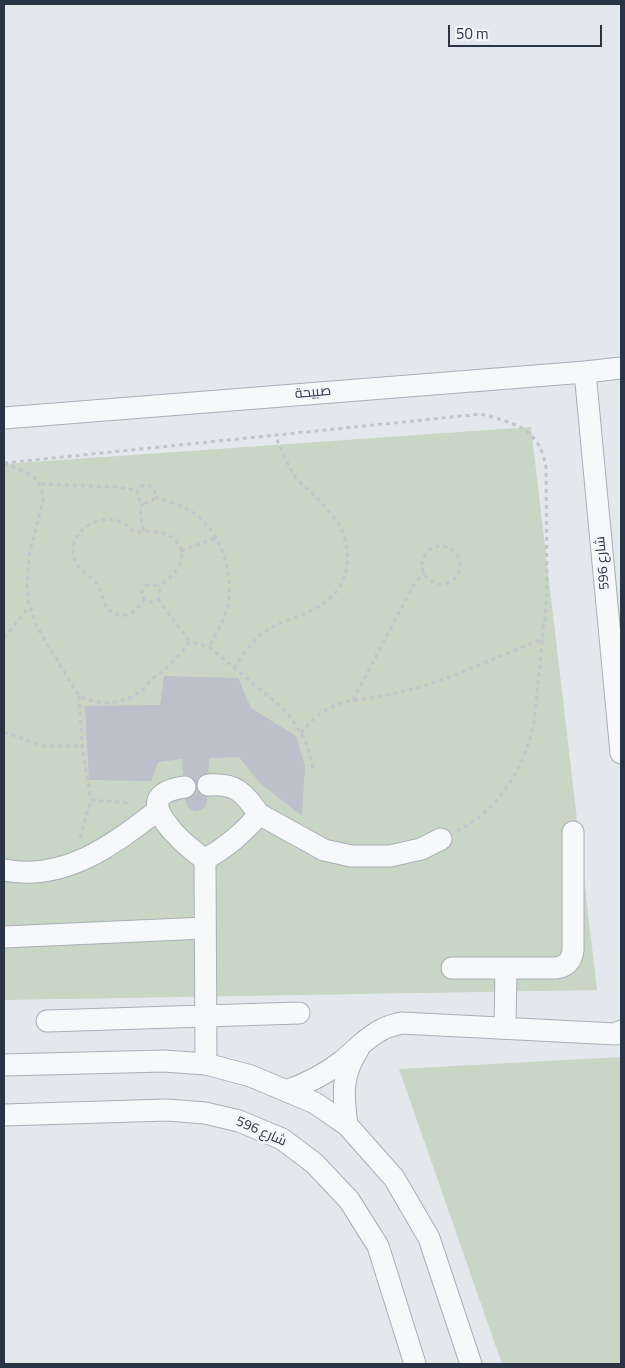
<!DOCTYPE html>
<meta charset="utf-8">
<style>
body{margin:0}
#map{position:relative;width:625px;height:1368px;overflow:hidden;background:#e4e7ec;font-family:"Titillium Web",sans-serif}
canvas{display:block}
.frame{position:absolute;inset:0;border:5px solid #2b3445;pointer-events:none}
.scale{position:absolute;left:448px;top:25px;width:154px;height:22px;box-sizing:border-box;border:2px solid #2b3445;border-top:0;padding-left:6px;font-size:15px;line-height:18px;white-space:nowrap;color:#2b3445;-webkit-text-stroke:4px #f4f6f9;paint-order:stroke}
</style>
<div id="map">
<canvas width="625" height="1368"></canvas>
<div class="frame"></div>
<div class="scale">50 m</div>
</div>
<script>
const ctx = document.querySelector('canvas').getContext('2d');
ctx.lineJoin = 'round';
function paint(path, color) { ctx.fillStyle = color; ctx.fill(path, 'evenodd'); }
function stroke(path, color, width, dash) { ctx.strokeStyle = color; ctx.lineWidth = width; ctx.lineCap = dash ? 'butt' : 'round'; ctx.setLineDash(dash || []); ctx.stroke(path); }
function label(font, color, halo, rows, align = 'center') {
  ctx.font = font + ' "Titillium Web",Cairo,sans-serif'; ctx.lineWidth = 5; ctx.setLineDash([]); ctx.textBaseline = 'middle'; ctx.strokeStyle = halo; ctx.fillStyle = color; for (const [text, x, y, turn = 0] of rows) {
    ctx.save(); ctx.translate(x, y); ctx.rotate((+turn || 0) * Math.PI / 180); ctx.textAlign = isNaN(turn) ? turn : align; if (halo) ctx.strokeText(text, 0, 0); ctx.fillText(text, 0, 0); ctx.restore();
  }
}
paint(new Path2D(`
 M531,427L597,990L4,1000V464Z
 M621,1057V1364H502L399,1069Z`), '#c9d6c5');
paint(new Path2D(`
 M164,676L238,678L251,708L296,736L305,766L302,816L260,783L239,757L209,758L207,802L205,807L201,810L196,811L192,810L188,807L186,802L182,759L158,762L151,781L89,780L85,706L160,705Z`), '#bbc0ca');
const minor = new Path2D(`
 M585,372L621,753
 M4,418L585,372L621,368
 M185,787C177,788 165,791 160,797C147,813 192,852 205,859C223,850 247,830 259,814C243,792 236,783 208,785
 M259,814L324,850L351,856H390L421,849L441,839
 M205,859L206,1064
 M4,870C64,882 113,845 158,810
 M4,937L205,928
 M452,968H555C566,967 572,961 573,950V832
 M47,1021L299,1013
 M505,1028L506,969
 M4,1065L164,1061L206,1064L251,1076L315,1103L347,1125L394,1178L429,1238L471,1364
 M286,1091C306,1084 324,1075 341,1062C355,1051 366,1037 383,1029C388,1026 395,1025 401,1023L616,1034L621,1031
 M4,1115L167,1110L205,1113L239,1121L282,1139L314,1163L349,1200L378,1246L415,1364
 M347,1125C343,1095 341,1076 358,1050`);
stroke(minor, '#a9aeb7', 23);
stroke(new Path2D(`
 M4,463L481,414C514,423 540,428 546,468L547,593L534,723C524,768 500,809 457,831
 M4,463C23,472 43,474 43,500L29,556L27,586L28,600L37,627L79,696C100,706 122,705 141,691C145,688 148,683 151,680C154,677 158,675 161,673C172,664 181,652 190,642L209,647L279,705L291,718L301,733L307,745L314,772
 M41,484L115,487L137,490
 M137 494a9 9 0 1 1 18 0a9 9 0 1 1-18 0Z
 M155,497C169,502 186,506 198,516C223,537 236,580 226,612C222,624 215,635 209,647
 M143,503C138,512 142,522 144,532
 M422 565a19 19 0 1 1 38 0a19 19 0 1 1-38 0Z
 M181,551L215,538
 M142 593a9 9 0 1 1 18 0a9 9 0 1 1-18 0Z
 M145,599C138,608 130,619 117,614C113,613 110,611 107,608C102,601 102,591 96,583C88,572 75,570 73,554C71,531 96,514 118,521C124,523 129,527 134,532C144,532 155,530 165,534C195,546 180,575 158,586
 M158,599L190,642
 M4,638L29,607
 M234,668C243,655 252,640 266,631C276,624 286,621 297,617C323,606 343,595 347,565C348,552 346,539 341,528C336,519 319,499 311,492C307,488 301,484 297,479C287,466 282,450 275,435
 M79,696L82,746L91,800
 M353,700L413,586L424,572
 M4,732L43,746H82
 M301,733L315,717L329,708L344,702L383,696L417,688L450,677L542,639
 M80,838L91,800L132,803`), '#c2c5cb', 3, [4, 4]);
stroke(minor, '#f7f8fa', 21);
label('14px', '#2b3445', '#f4f6f9', [
 ["صبيحة",313,393,-5],
 ["شارع 596",603,563,-95],
 ["شارع 596",261,1132,24]
]);
</script>
